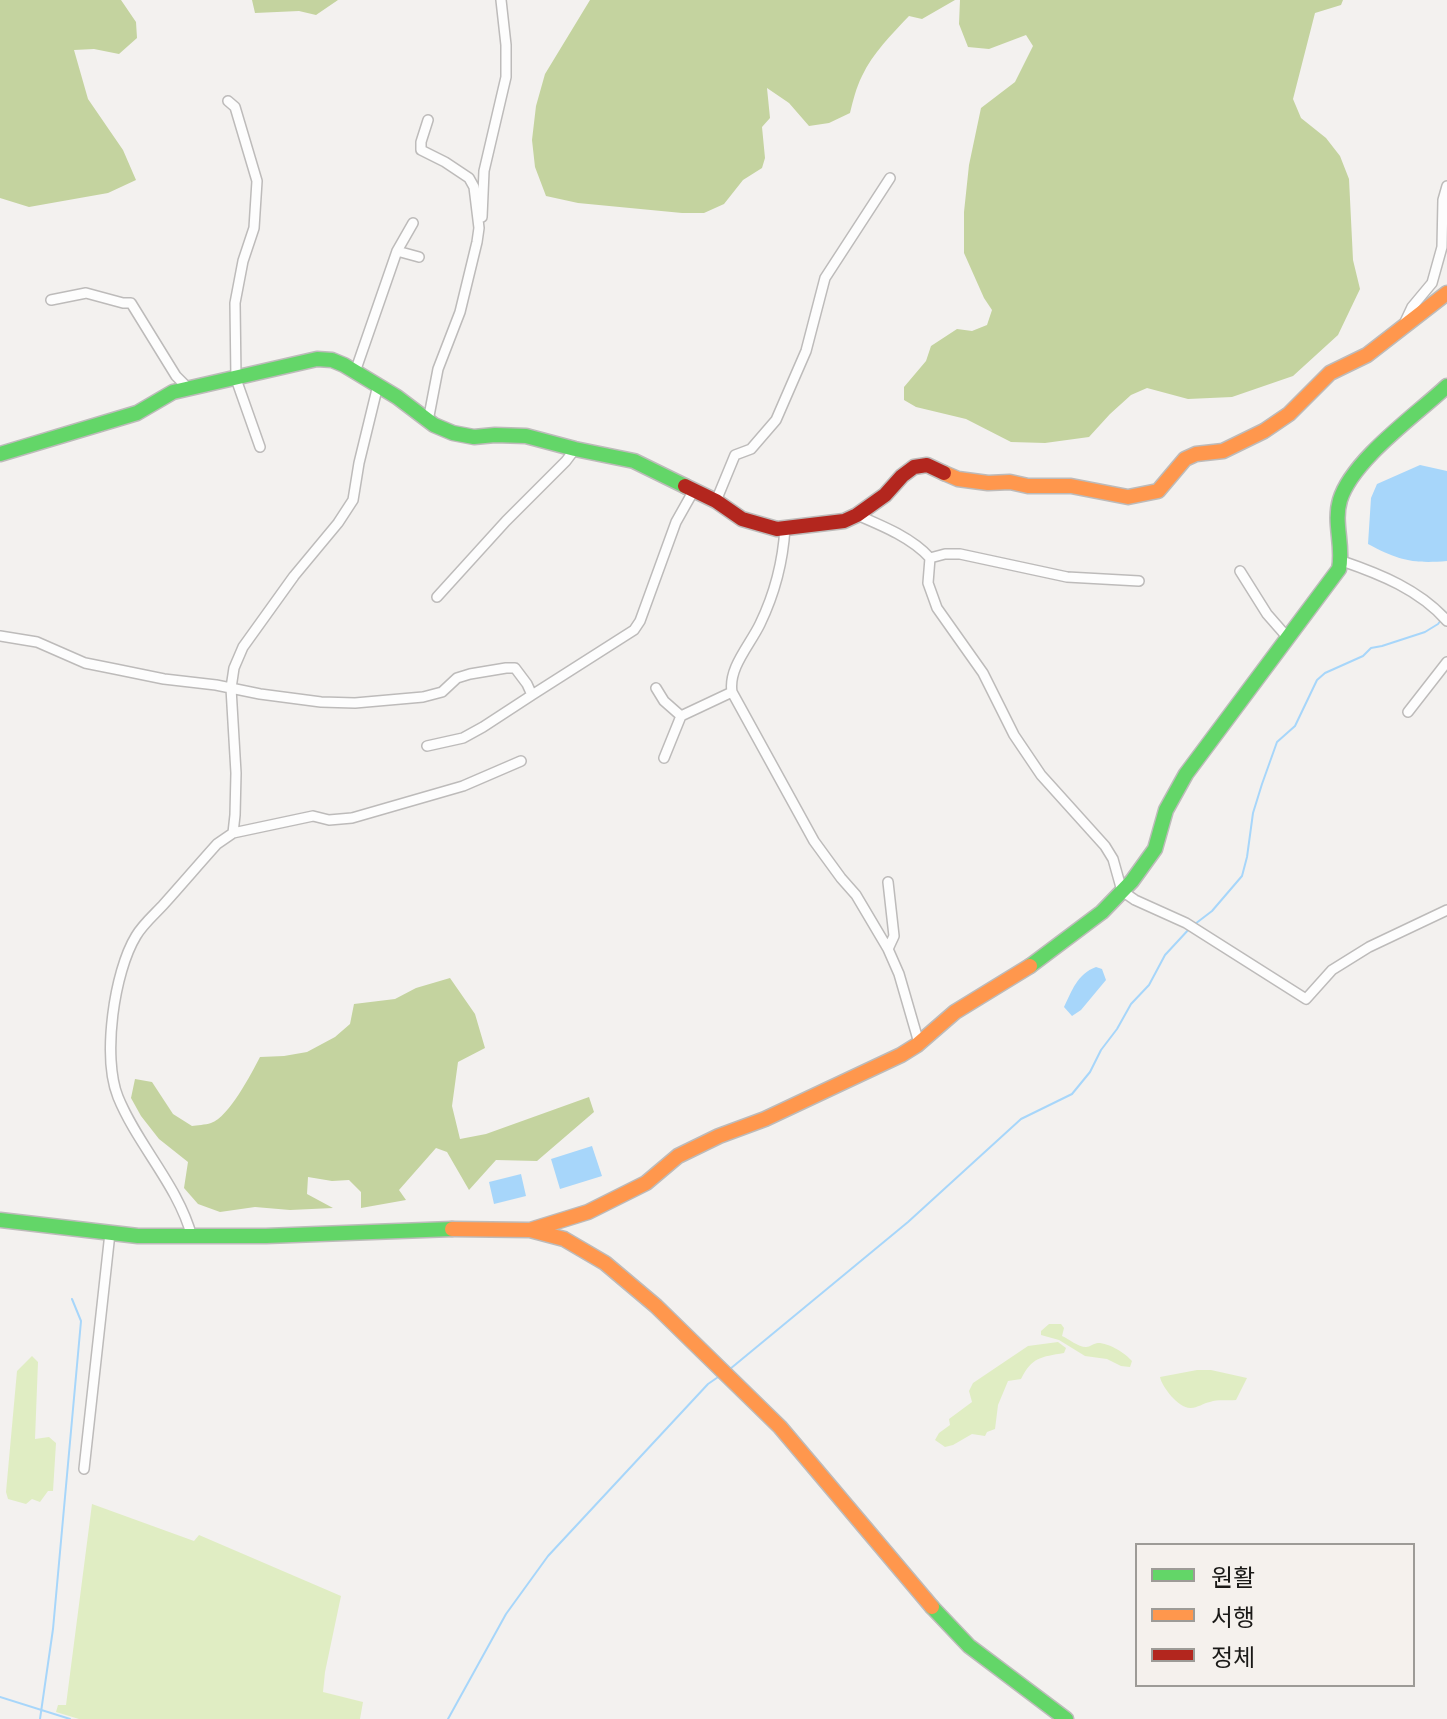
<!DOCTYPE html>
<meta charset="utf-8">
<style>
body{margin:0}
#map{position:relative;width:1447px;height:1719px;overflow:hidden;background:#f3f1ef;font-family:Commissioner,"Noto Sans KR",sans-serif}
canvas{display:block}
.legend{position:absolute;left:1135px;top:1543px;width:280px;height:144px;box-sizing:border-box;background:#f5f1ed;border:2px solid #9d9b97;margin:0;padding:10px 14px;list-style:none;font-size:24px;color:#1a1917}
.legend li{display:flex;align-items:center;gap:16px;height:40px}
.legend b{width:40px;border:2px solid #9d9b97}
</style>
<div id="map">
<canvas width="1447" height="1719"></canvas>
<ul class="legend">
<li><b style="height:10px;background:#63d668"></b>원활</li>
<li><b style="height:10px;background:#ff974d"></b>서행</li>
<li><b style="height:10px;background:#b3261e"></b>정체</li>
</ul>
</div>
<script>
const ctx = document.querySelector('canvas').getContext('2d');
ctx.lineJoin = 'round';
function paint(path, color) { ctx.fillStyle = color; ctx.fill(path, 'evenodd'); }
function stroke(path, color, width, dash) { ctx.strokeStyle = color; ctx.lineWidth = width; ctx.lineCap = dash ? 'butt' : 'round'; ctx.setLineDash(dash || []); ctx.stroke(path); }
paint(new Path2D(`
 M1049,1324H1061L1064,1328L1062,1336C1069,1339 1078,1347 1086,1347C1090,1347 1094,1343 1098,1343C1109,1343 1125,1353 1132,1361L1130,1367L1121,1366L1107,1359L1085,1356L1059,1340L1041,1335V1331Z
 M1058,1342L1066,1348L1064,1353C1041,1357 1032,1357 1021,1379L1008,1381L998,1405L995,1429L987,1432L985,1436L972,1434L953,1445L945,1447L935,1440L939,1433L950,1425L949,1419L972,1402L969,1391L973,1383L1028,1346Z
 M32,1356L38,1362L35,1439L49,1437L56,1443L53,1491H48L40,1502L32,1499L26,1504L8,1499L6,1492L17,1371Z
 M1197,1370H1211L1247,1378L1236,1400C1228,1401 1218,1399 1210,1402C1204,1403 1197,1408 1191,1408C1179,1409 1162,1387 1160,1377Z
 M92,1504L194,1541L199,1535L341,1596L325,1672L323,1692L363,1702L360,1719H79L56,1712L58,1705H66Z`), '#e0edc3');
paint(new Path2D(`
 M0,0H121L136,22L137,38L119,54L94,49L74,50L88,99L123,150L136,180L108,193L29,207L0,198Z
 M252,0H338L316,15L299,11L255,13Z
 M590,0H955L922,19L909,16C891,35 873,53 862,76C856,88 853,101 850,113L829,123L809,126L789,103L767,88L770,118L762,127L765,158L762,168L743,180L724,204L704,213H682L578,203L546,196L535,167L532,140L536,106L545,74Z
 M960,0H1343L1341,5L1315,13L1293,99L1301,118L1326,138L1340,156L1349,179L1353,260L1360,289L1338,335L1293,376L1232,397L1188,399L1147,388L1131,395L1110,414L1089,437L1045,443L1011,442L966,419L916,407L904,400V387L926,361L931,346L957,329L972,331L987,325L992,310L984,298L964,253V212L969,165L981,108L1015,82L1033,46L1026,35L989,49L968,47L959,24Z
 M450,978L475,1014L485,1048L458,1062L452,1106L460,1139L486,1134L589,1097L594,1112L537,1161L496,1160L469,1190L447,1152L436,1148L399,1190L406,1200L361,1208V1192L349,1180L332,1181L308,1177L307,1194L333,1208L290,1210L255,1207L220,1212L198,1204L184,1188L188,1162L159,1139L141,1116L131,1098L135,1079L152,1082L173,1114L192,1126C197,1125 205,1125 211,1123C229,1117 251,1074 260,1057L284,1056L307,1052L335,1037L350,1024L354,1004L395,999L416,988Z`), '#c4d39f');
paint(new Path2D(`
 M1420,465L1447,471V561C1412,564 1398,560 1368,544L1371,498L1377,484Z
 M1096,967L1102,969L1106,980L1081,1010L1072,1016L1064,1007C1072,991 1077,974 1096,967Z
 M592,1146L602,1176L560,1189L551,1159Z
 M521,1174L526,1196L494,1204L489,1182Z`), '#a7d6fa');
stroke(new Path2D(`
 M1195,924L1212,911L1242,876L1247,857L1253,813L1262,784L1277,742L1295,726L1317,680L1325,673L1363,656L1371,648L1382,646L1425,632L1438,624L1441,620
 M730,1369L908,1222L1021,1119L1072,1094L1090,1072L1101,1050L1117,1029L1131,1004L1149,985L1165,955L1190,928
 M0,1697L70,1719
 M40,1719L53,1629L81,1321L72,1299
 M448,1719L506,1614L548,1556L708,1384L721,1375`), '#a7d6fa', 2);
const street = new Path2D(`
 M228,101L235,107L257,181L254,228L243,261L235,303L236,379L260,447
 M428,120L421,142V150L445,162L469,178L474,187L479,228L477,242L460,312L438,369L428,421
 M482,217L484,171L506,77V45L501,0
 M397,251L419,257
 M51,300L86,293L123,303H131L176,376L188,388
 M1404,324L1412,307L1432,283L1442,247L1443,200L1447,186
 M355,372L397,251L413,223
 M716,501L735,455L751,449L776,420L806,351L825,278L890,178
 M857,515C883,526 912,538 930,558L928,583L937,608L983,673L1014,735L1041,775L1105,846L1113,859L1122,891L1135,900L1186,923L1306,999L1332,970L1369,947L1447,910
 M785,528C783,561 774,595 760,624C750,645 728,668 732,692L814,841L841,878L856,895L888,949L899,974L919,1043
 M930,558L945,554H960L1067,577L1139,581
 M1342,561C1380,574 1420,590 1447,621
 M1240,571L1267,614L1288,638
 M437,597L506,521L566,461L575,449
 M0,636L37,642L85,663L115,669L164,679L216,685L260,694L321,702L355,703L423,697L442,692L457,678L470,674L506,668H515L527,684L532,695L634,630L640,621L676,522L694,490
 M656,688L664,701L681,716
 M1408,712L1447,662
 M427,746L463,738L483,727L532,695
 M664,758L681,716L732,692
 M233,833L313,816L329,820L352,818L463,786L521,761
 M888,882L894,936L888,949
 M192,1237C178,1185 138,1146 118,1097C102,1057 114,972 136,936C143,924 155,914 164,904C182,884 199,864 217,844L233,833L235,815L236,773L231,688L234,668L243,647L294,576L338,523L353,500L359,463L378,385
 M84,1469L110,1233`);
const fast = new Path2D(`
 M0,454L137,413L173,392L317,359L332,360L344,365L397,397L434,425L453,433L474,437L495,435L526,436L575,449L634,461L685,486
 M1030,966L1102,912L1132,881L1155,849L1166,810L1186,774L1339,569C1344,546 1333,523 1340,500C1352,460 1416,415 1447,386
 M0,1220L138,1236H266L452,1229
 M932,1607L969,1646L1066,1719`);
const slow = new Path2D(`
 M944,473L958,479L988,483L1010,482L1028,486H1071L1128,497L1158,491L1185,459L1196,454L1223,451L1264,431L1289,414L1330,373L1367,355L1447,293
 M452,1229L530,1230L564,1239L605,1263L656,1306L780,1427L932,1607
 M530,1230L588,1212L646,1183L678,1156L719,1136L765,1119L901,1055L917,1045L955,1012L1030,966`);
const jam = new Path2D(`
 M685,486L716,501L742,519L777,529L844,521L857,515L885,495L902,476L914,467L927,465L944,473`);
stroke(street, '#bdbbba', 12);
stroke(fast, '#bdbbba', 17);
stroke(slow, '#bdbbba', 17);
stroke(jam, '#bdbbba', 17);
stroke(street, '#fdfdfd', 9);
stroke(fast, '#63d668', 14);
stroke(slow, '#ff974d', 14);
stroke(jam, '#b3261e', 14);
</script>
